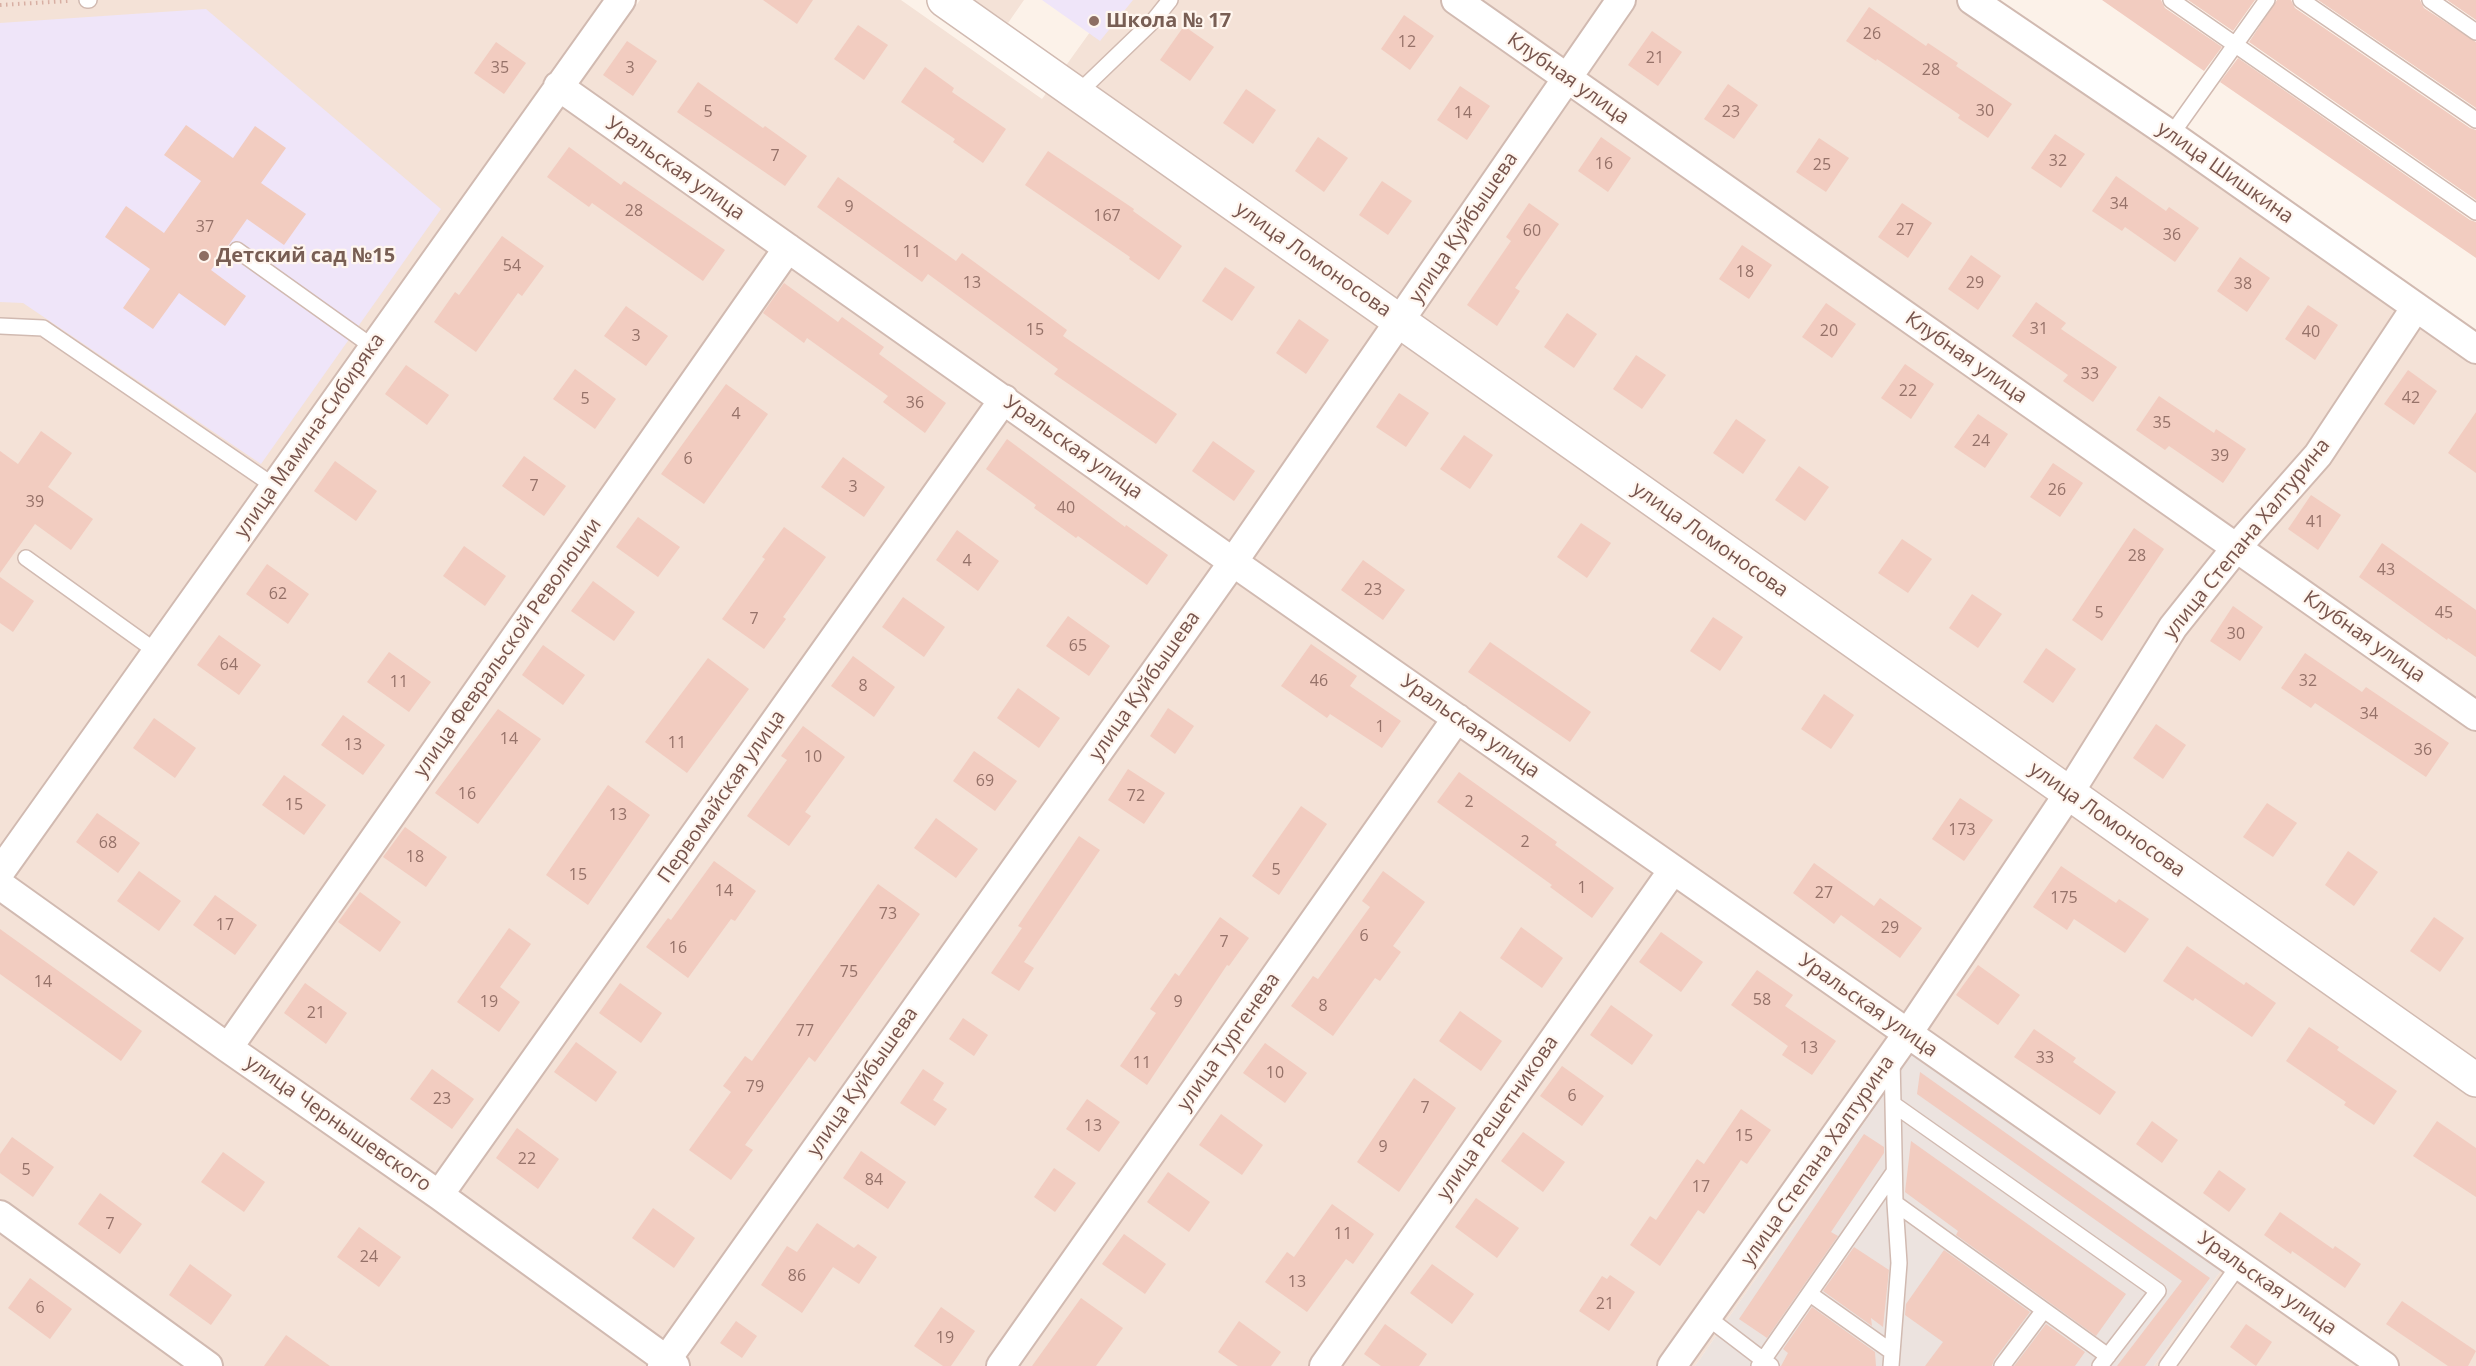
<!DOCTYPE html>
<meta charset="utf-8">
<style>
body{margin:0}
canvas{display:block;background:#fcf2e9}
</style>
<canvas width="2476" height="1366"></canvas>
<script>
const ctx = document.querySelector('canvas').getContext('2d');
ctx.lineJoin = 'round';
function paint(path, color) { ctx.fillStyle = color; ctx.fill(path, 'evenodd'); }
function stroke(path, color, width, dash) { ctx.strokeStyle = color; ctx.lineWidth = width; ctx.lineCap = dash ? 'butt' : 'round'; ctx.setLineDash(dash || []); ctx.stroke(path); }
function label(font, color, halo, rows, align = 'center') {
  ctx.font = font + ' "Open Sans",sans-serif'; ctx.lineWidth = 4.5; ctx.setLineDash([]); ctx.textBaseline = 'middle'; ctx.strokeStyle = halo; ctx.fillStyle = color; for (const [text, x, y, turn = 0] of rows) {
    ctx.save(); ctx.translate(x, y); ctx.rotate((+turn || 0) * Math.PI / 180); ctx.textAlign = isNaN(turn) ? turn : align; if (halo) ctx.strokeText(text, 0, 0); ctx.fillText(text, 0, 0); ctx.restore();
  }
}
paint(new Path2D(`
 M0,0H608L0,848Z
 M640,0H901L1042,99L1113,0H1958L2476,362V1366H2154L2225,1265L1914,1051L1695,1366H0V894Z
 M974,0H1024L1008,23Z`), '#f4e2d7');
paint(new Path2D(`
 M1914,1051L2225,1265L2154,1366H1695Z`), '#ece3df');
paint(new Path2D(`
 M1042,0H1133L1100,41Z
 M206,9L441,209L261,464L23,303L0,302V23Z`), '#efe5f9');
paint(new Path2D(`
 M763,0H813L797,24Z
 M2102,0H2161L2165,8L2222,47L2204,71Z
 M2188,0H2255L2233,31Z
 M2277,0H2291L2295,8L2470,128L2476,130V200L2249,42Z
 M2318,0H2420L2424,8L2476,42V108Z
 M2447,0H2476V20Z
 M1869,7L1926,46L1928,43L1958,63L1956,66L2012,104L1988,138L1958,118L1960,115L1877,59L1876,61L1846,41Z
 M1404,15L1434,36L1410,70L1381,49Z
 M858,25L888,45L864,80L834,59Z
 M1184,26L1214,47L1190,81L1160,60Z
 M1652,31L1682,52L1658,86L1628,65Z
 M627,41L657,61L633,96L603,75Z
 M496,42L526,63L504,94L474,73Z
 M2238,58L2470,220L2476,222V258L2220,82Z
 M925,67L954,88L952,92L1006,129L983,163L953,142L955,139L901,102Z
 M698,82L763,128L765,126L807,156L785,186L677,112Z
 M1728,84L1758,105L1734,139L1704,119Z
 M1460,86L1490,106L1467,140L1437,120Z
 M1246,89L1276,110L1253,144L1223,123Z
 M186,125L233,158L255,126L286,148L261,183L306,214L284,245L247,219L211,270L246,296L225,326L179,293L153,329L123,308L150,269L105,237L126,206L164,233L201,181L164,155Z
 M2055,134L2085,154L2061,188L2031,168Z
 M1318,137L1348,158L1324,192L1295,171Z
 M1601,137L1631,158L1608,192L1578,171Z
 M1819,138L1849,158L1826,192L1796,172Z
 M569,147L621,185L624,181L725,250L703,281L592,203L589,207L547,177Z
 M1048,151L1134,209L1133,211L1182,246L1159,280L1129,259L1130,257L1025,185Z
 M2116,176L2166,211L2169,207L2199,228L2175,262L2125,227L2122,231L2092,211Z
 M838,177L956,261L962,253L1067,330L1063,336L1177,414L1156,444L1054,374L1058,369L928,274L922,282L817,207Z
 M1382,181L1412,201L1388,235L1359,215Z
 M1529,203L1559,224L1515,288L1520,291L1497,326L1467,305L1511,241L1506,237Z
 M1902,203L1932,223L1908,258L1878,237Z
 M502,236L544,266L522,296L518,293L476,352L434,322L455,292L459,295Z
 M1742,245L1772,265L1749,299L1719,279Z
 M1971,255L2001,276L1978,310L1948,289Z
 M2240,257L2270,278L2247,312L2217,291Z
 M1225,267L1255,287L1232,321L1202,301Z
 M784,283L838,322L842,317L884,347L879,354L946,403L925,433L883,402L888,396L807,338L804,343L763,313Z
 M2036,302L2066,323L2061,329L2117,367L2093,402L2063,381L2068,375L2012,336Z
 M1826,303L1856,324L1832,358L1802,337Z
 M2308,305L2338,325L2315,360L2285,339Z
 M626,306L668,336L646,366L604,336Z
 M1567,313L1597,334L1574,368L1544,347Z
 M1299,319L1329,340L1306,374L1276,353Z
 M1636,355L1666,375L1642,409L1613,389Z
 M1905,364L1934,384L1911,419L1881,398Z
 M406,365L449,395L427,425L385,394Z
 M575,369L616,399L595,429L553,399Z
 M2408,370L2437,391L2414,425L2384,404Z
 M726,384L768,414L704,504L661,474Z
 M1399,393L1429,413L1406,447L1376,427Z
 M2159,396L2214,433L2216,429L2246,449L2223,483L2169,446L2165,450L2136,430Z
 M2476,412V473L2448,453Z
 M1978,414L2008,434L1985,468L1954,447Z
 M1736,419L1766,440L1743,474L1713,453Z
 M41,431L72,453L48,487L93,519L71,550L35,524L0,573V451L18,464Z
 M1464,435L1493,455L1470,489L1440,469Z
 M1007,439L1125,527L1126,525L1168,555L1147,585L1078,536L1076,538L1034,508L1036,505L986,469Z
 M1213,441L1255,471L1234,501L1192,471Z
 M524,456L566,486L544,516L502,486Z
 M843,457L885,487L864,517L821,487Z
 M335,461L377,491L356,521L314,491Z
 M2053,463L2083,483L2060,517L2030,497Z
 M1799,466L1829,487L1805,521L1775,500Z
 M2311,495L2341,515L2318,550L2288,529Z
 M638,517L680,547L658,577L616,547Z
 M1581,523L1611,543L1587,578L1557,557Z
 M784,527L826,557L783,617L786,619L764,649L722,619L765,559L762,557Z
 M2134,528L2164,549L2102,641L2072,620Z
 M957,530L999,561L978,591L936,560Z
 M1902,539L1932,559L1908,593L1878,573Z
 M2382,543L2476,610V657L2448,638L2447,640L2359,577Z
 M464,546L506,576L485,606L443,576Z
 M1363,560L1405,590L1383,620L1341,590Z
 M267,564L309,594L288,624L246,594Z
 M0,577L34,601L13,632L0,623Z
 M593,581L635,612L614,641L571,611Z
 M1972,594L2002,614L1978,648L1949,628Z
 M903,597L945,627L924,657L882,627Z
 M2233,606L2263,627L2240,661L2210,641Z
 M1068,616L1110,646L1089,676L1046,646Z
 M1713,617L1743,637L1720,671L1690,651Z
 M219,635L261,665L239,695L197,665Z
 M1490,642L1591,712L1570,742L1468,672Z
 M1311,644L1357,676L1350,686L1401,721L1382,748L1330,714L1327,718L1281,686Z
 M543,645L585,675L563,705L522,675Z
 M2046,648L2076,669L2053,703L2023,682Z
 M389,652L431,682L409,712L367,682Z
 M2305,653L2362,692L2366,687L2449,743L2426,777L2315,703L2311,708L2281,688Z
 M853,656L895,687L874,717L831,686Z
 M708,658L749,689L687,773L645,742Z
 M1018,688L1060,718L1039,748L997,718Z
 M1824,694L1854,715L1831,749L1801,729Z
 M1168,708L1194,726L1175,754L1150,736Z
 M498,709L541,739L478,824L435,793Z
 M343,715L385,745L363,775L321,745Z
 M154,718L196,748L175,778L133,748Z
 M2156,724L2186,745L2163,779L2133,758Z
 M803,726L845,757L805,812L811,816L789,846L747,816L787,760L781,756Z
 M974,751L1017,781L995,811L953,781Z
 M1128,769L1165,793L1144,824L1108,800Z
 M1459,772L1557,842L1555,845L1614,888L1592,918L1550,887L1552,885L1437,802Z
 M284,775L326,805L304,835L262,805Z
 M608,785L650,815L588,905L546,875Z
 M1960,798L1993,820L1964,861L1932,839Z
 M2267,803L2297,823L2273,857L2243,837Z
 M1301,806L1327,824L1279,895L1252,876Z
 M97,813L140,843L118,873L76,842Z
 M936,818L978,849L956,878L914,848Z
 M405,827L447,857L426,887L383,857Z
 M1079,836L1100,850L1024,962L1034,968L1019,991L991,973L1022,928L1018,926Z
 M2348,851L2378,872L2354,906L2325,885Z
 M714,861L756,891L735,921L731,919L688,978L646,947L668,918L671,920Z
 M1814,863L1874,906L1880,898L1922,928L1900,958L1841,915L1834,924L1793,893Z
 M2061,866L2116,903L2119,899L2149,919L2125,953L2074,919L2067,930L2033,907Z
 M139,871L181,901L159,931L117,901Z
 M1383,871L1425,902L1393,946L1401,952L1380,981L1375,978L1333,1036L1291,1006L1313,976L1318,979L1370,907L1362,901Z
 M878,884L920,914L815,1062L809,1057L745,1145L753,1150L731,1180L689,1150L731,1092L723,1086L745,1056L752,1061Z
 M360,892L401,922L380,952L338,922Z
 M215,895L257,925L235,955L193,925Z
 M1220,917L1249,938L1229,966L1227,965L1147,1085L1120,1066L1156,1013L1150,1009L1175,973L1179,976Z
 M2434,917L2464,938L2440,972L2410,951Z
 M1521,927L1563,958L1542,988L1500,958Z
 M509,928L531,944L500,987L520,1002L499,1032L457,1002Z
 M0,929L142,1031L121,1061L0,974Z
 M1661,932L1703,962L1681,992L1639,962Z
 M2187,946L2244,985L2246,982L2276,1003L2252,1037L2195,998L2193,1001L2163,981Z
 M1978,965L2020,995L1998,1025L1956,995Z
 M1757,970L1793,995L1785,1006L1836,1041L1812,1075L1782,1055L1788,1046L1731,1005Z
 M305,983L347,1013L326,1044L284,1013Z
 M620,983L662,1013L641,1043L599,1013Z
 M1611,1005L1653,1035L1632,1065L1590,1035Z
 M1460,1011L1502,1041L1481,1071L1439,1041Z
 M963,1018L988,1035L974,1056L949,1039Z
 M2309,1027L2339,1047L2337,1050L2397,1091L2374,1125L2344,1105L2346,1102L2286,1061Z
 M2034,1029L2076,1058L2073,1062L2116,1092L2100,1115L2014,1057Z
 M576,1042L617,1072L596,1102L554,1072Z
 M1265,1043L1307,1073L1285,1103L1243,1073Z
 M1562,1066L1604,1096L1582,1126L1540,1096Z
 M432,1069L474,1099L452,1129L410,1099Z
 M923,1069L944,1083L933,1100L947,1109L935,1126L900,1103Z
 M1920,1072L2210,1278L2145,1366H2117L2182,1281L1917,1094Z
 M1414,1078L1456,1108L1399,1192L1357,1162Z
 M1087,1099L1120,1122L1099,1152L1066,1129Z
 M1741,1109L1771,1130L1747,1164L1741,1160L1704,1214L1698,1210L1660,1266L1630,1245L1650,1216L1656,1220L1697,1159L1704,1164Z
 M1221,1114L1263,1145L1242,1175L1199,1145Z
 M2152,1121L2178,1140L2162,1163L2136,1144Z
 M2437,1121L2476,1148V1197L2413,1156Z
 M517,1128L559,1159L538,1189L496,1158Z
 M1523,1132L1565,1162L1543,1192L1501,1161Z
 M1864,1134L1884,1147V1153L1831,1232L1838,1236L1767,1338L1739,1319Z
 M12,1137L54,1167L33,1197L0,1173V1154Z
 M1911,1141L2126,1294L2096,1336L1956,1235L1958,1231L1905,1192Z
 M861,1151L906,1182L888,1209L843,1178Z
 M223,1152L265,1182L244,1212L201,1182Z
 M1054,1168L1076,1183L1055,1212L1034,1197Z
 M2219,1170L2246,1189L2229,1212L2203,1193Z
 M1168,1172L1210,1202L1189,1232L1147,1202Z
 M100,1193L142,1224L120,1254L78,1224Z
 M1476,1198L1519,1228L1497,1258L1455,1227Z
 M1332,1204L1374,1234L1353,1264L1346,1259L1307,1312L1265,1282L1287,1252L1294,1257Z
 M653,1208L695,1238L674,1268L632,1238Z
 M2280,1212L2333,1249L2335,1246L2361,1264L2345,1288L2292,1251L2291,1254L2264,1235Z
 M817,1223L854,1248L858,1244L877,1257L859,1284L833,1267L802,1313L761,1285L787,1246L797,1252Z
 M359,1227L401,1257L379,1287L337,1257Z
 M1124,1234L1166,1264L1145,1294L1102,1264Z
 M1854,1247L1889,1270L1883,1327L1871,1318L1872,1326L1823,1291Z
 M1944,1250L2030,1312L1994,1360L1992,1366H1925L1943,1342L1905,1315L1906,1304Z
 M190,1264L232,1295L211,1325L169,1295Z
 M1432,1264L1474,1294L1452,1324L1410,1293Z
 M1610,1275L1635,1292L1609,1331L1579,1311L1602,1276L1607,1279Z
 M30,1278L72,1309L50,1339L8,1308Z
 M1081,1298L1123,1328L1096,1366H1032Z
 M2402,1301L2476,1351L2468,1366H2448L2386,1324Z
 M941,1307L975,1331L951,1366H943L914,1346Z
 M1812,1307L1875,1352L1876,1366H1781L1788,1353L1783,1349Z
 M736,1321L757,1336L742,1358L720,1343Z
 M1239,1321L1281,1352L1271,1366H1238L1218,1352Z
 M1385,1324L1427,1354L1419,1366H1381L1364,1354Z
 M2046,1324L2085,1352L2075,1366H2014Z
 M2246,1324L2272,1342L2256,1366L2230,1347Z
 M286,1335L330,1366H264Z`), '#f2ccc0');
const service = new Path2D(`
 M87,0H89
 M2171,0L2476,212
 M2301,0L2476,120
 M2430,0L2476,32
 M1077,94L1154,20L1170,0
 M2171,135L2267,0
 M237,250L373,347
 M0,326L43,328L274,486
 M26,558L157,652
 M1892,1059L1893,1104L2158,1291L2100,1366
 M1895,1203L2108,1356
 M1810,1294L1892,1352
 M1707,1317L1771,1366
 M1759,1366L1894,1172
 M1891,1366L1899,1263L1895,1203L1893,1104
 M2002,1366L2044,1310
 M2167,1366L2239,1265`);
const minor = new Path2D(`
 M1456,0L2476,716
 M1972,0L2171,135L2476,349
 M558,86L1233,562L2384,1366
 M0,872L621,0
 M0,885L228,1048L439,1195L675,1366
 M228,1048L788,248
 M439,1195L1004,399
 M0,1215L208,1366
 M662,1366L1233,562L1621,0
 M1001,1366L1457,718
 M1324,1366L1673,870
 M1672,1366L1908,1033L2069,793L2173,627L2236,548L2318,455L2416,307`);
const tertiary = new Path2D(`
 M944,0L2476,1080`);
stroke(service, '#d1bab1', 18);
stroke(minor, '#d1bab1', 32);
stroke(tertiary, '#d1bab1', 36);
stroke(new Path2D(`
 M0,5L68,1`), '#d8afa3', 4, [1.5, 4.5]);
stroke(service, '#fff', 15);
stroke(minor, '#fff', 28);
stroke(tertiary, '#fff', 33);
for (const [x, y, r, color] of [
 [1094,21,6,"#8d6e63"],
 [204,256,6,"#8d6e63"]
]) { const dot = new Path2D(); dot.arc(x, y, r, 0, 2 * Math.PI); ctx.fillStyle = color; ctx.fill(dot); stroke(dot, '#fff6ef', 2); }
label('16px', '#967269', null, [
 ["26",1872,34],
 ["12",1407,42],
 ["21",1655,58],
 ["35",500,68],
 ["3",630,68],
 ["28",1931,70],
 ["30",1985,111],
 ["5",708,112],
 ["23",1731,112],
 ["14",1463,113],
 ["7",775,156],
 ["32",2058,161],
 ["16",1604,164],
 ["25",1822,165],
 ["34",2119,204],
 ["9",849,207],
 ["28",634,211],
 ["167",1107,216],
 ["37",205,227],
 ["27",1905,230],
 ["60",1532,231],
 ["36",2172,235],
 ["11",912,252],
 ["54",512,266],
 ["18",1745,272],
 ["13",972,283],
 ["29",1975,283],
 ["38",2243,284],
 ["31",2039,329],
 ["15",1035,330],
 ["20",1829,331],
 ["40",2311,332],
 ["3",636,336],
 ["33",2090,374],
 ["22",1908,391],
 ["42",2411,398],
 ["5",585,399],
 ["36",915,403],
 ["4",736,414],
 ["35",2162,423],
 ["24",1981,441],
 ["39",2220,456],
 ["6",688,459],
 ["7",534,486],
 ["3",853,487],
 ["26",2057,490],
 ["39",35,502],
 ["40",1066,508],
 ["41",2315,522],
 ["28",2137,556],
 ["4",967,561],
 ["43",2386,570],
 ["23",1373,590],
 ["62",278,594],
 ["5",2099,613],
 ["45",2444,613],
 ["7",754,619],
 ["30",2236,634],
 ["65",1078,646],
 ["64",229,665],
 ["46",1319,681],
 ["32",2308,681],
 ["11",399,682],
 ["8",863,686],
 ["34",2369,714],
 ["1",1380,727],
 ["14",509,739],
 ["11",677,743],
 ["13",353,745],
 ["36",2423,750],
 ["10",813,757],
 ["69",985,781],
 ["16",467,794],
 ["72",1136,796],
 ["2",1469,802],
 ["15",294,805],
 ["13",618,815],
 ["173",1962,830],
 ["2",1525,842],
 ["68",108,843],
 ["18",415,857],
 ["5",1276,870],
 ["15",578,875],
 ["1",1582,888],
 ["14",724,891],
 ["27",1824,893],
 ["175",2064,898],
 ["73",888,914],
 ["17",225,925],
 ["29",1890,928],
 ["6",1364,936],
 ["7",1224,942],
 ["16",678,948],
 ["75",849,972],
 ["14",43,982],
 ["58",1762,1000],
 ["19",489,1002],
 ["9",1178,1002],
 ["8",1323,1006],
 ["21",316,1013],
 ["77",805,1031],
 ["13",1809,1048],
 ["33",2045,1058],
 ["11",1142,1063],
 ["10",1275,1073],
 ["79",755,1087],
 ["6",1572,1096],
 ["23",442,1099],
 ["7",1425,1108],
 ["13",1093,1126],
 ["15",1744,1136],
 ["9",1383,1147],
 ["22",527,1159],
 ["5",26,1170],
 ["84",874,1180],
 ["17",1701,1187],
 ["7",110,1224],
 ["11",1343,1234],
 ["24",369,1257],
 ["86",797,1276],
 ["13",1297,1282],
 ["21",1605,1304],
 ["6",40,1308],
 ["19",945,1338]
]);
label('bold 20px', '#785e54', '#fff6ef', [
 ["Школа № 17",1106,21],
 ["Детский сад №15",216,256]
], 'left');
label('20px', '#77544c', '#fff6ef', [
 ["Клубная улица",1568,79,35],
 ["Уральская улица",675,169,35],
 ["улица Шишкина",2225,173,35],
 ["улица Куйбышева",1464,228,-56],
 ["улица Ломоносова",1313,260,35],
 ["Клубная улица",1966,358,35],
 ["улица Мамина-Сибиряка",310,436,-55],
 ["Уральская улица",1073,448,35],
 ["улица Степана Халтурина",2247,539,-51],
 ["улица Ломоносова",1710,540,35],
 ["Клубная улица",2364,637,35],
 ["улица Февральской Революции",508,648,-55],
 ["улица Куйбышева",1145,686,-55],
 ["Уральская улица",1470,727,35],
 ["Первомайская улица",722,797,-55],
 ["улица Ломоносова",2107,820,35],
 ["Уральская улица",1868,1006,35],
 ["улица Тургенева",1229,1042,-55],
 ["улица Куйбышева",863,1082,-55],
 ["улица Решетникова",1498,1118,-55],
 ["улица Чернышевского",338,1124,35],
 ["улица Степана Халтурина",1818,1161,-55],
 ["Уральская улица",2267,1284,35]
]);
</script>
